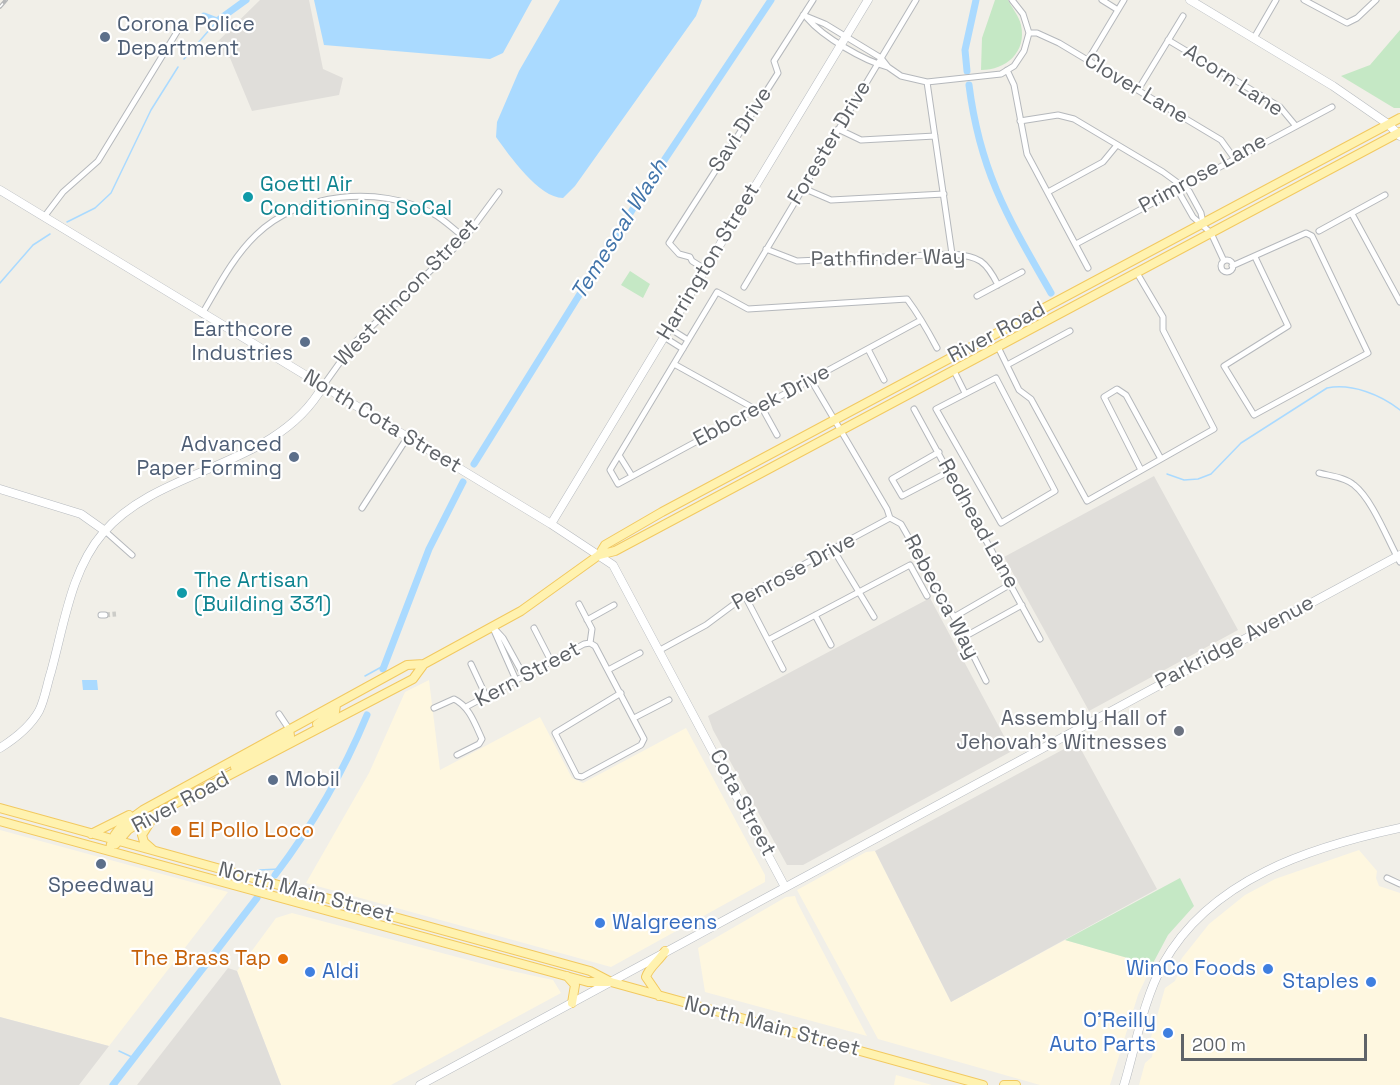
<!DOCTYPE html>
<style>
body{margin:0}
#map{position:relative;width:1400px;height:1085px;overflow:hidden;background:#f1efe8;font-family:"Space Grotesk",sans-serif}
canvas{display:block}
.scale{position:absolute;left:1181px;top:1034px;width:186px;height:27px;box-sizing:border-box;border:3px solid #5f6368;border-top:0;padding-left:8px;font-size:18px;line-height:21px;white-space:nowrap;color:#5f6368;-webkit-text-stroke:4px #fff;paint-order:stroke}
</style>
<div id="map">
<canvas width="1400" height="1085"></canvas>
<div class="scale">200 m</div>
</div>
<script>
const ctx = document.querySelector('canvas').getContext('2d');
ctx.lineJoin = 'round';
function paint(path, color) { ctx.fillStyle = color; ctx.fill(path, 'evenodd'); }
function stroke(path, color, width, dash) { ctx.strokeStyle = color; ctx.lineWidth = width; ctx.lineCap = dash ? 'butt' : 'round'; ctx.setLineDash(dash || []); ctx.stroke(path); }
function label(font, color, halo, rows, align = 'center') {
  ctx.font = font + ' "Space Grotesk",sans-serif'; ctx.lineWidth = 4.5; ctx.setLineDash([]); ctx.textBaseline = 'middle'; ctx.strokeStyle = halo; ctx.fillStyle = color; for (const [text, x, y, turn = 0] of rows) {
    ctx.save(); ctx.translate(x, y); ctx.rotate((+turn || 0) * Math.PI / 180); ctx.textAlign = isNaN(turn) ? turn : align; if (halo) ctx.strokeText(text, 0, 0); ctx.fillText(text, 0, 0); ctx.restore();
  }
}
paint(new Path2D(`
 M429,680L440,770L540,717L572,778L583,783L686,728L765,875V882L611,967L306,883L369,773L405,692Z
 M0,830L228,892L109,1046L0,1017Z
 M1359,850L1377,871L1376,878L1379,886L1400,893V1085H1139L1145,1063L1152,1057L1154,1045L1150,1041L1165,988L1175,981L1180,970L1179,964L1182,958L1209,924L1245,895L1275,879Z
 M875,851L951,1002L1065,940L1152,965L1138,995L1110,1085H1040L878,1039L797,890L866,852Z
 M795,896L797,902L867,1036L705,992L698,948L786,897Z
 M292,913L498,968L553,980L561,993L391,1085H281L237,971L276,918Z
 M896,1075L932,1085H894Z`), '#fef7e0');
paint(new Path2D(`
 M260,0H309L323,69L343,78L339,95L252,111L230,58L209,50Z
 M1154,476L1238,630L1089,711L1004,557Z
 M930,598L1012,751L803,865H787L713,730L708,716Z
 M1077,742L1157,889L951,1002L875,851Z
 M228,968L237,971L281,1085H137Z
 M0,1017L109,1046L79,1085H0Z`), '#e0deda');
paint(new Path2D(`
 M995,0H1008C1012,8 1019,16 1021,25C1027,52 1006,70 981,70L982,38Z
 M1400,30V108H1394L1341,76L1370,65Z
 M630,271L650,284L643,298L621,285Z
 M1180,878L1194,906L1168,935L1152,965L1065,940Z`), '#c5e8c5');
paint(new Path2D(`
 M314,0H532L503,53L490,59L324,45Z
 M560,0H702L696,16L575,186L563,198C539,198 509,155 496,137L497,122L519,71Z
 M82,680H97L98,690H83Z`), '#aadaff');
stroke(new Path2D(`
 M184,59L217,21
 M67,222L95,208L111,193L151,110L178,67
 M0,283L33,245L50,234
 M1167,474L1184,480L1198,479L1211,474L1241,443L1327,388C1352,383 1381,395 1400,410
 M365,676L385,665
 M259,870L279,869
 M119,1051L134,1058`), '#aadaff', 1.5);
stroke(new Path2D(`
 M204,16L217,21L246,0
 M967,71L965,50L976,0
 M969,85C980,172 1008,218 1051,293
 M474,464L649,183L771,0
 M383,669L429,549L463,482
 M275,875C313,825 343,773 367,715
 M113,1085L257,898`), '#aadaff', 7);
stroke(new Path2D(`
 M105,615L116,614`), '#ccccc8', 5, [5, 2.5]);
const street = new Path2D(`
 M1102,0L1118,10
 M1304,0L1347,23L1357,18L1376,0
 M803,15L825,24L881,58L888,67L901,76L927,82L1001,74L1014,66L1024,51L1029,33L1023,14L1012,0
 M807,18C823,37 864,61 888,67
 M1029,33H1037L1059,43L1221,140L1234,158
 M1254,38L1276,0
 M1168,40L1280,107L1295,125
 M1088,60L1124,0
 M1007,70L1014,85L1027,154L1088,268
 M927,82L952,254
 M1138,90L1183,16
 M1020,121L1058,115L1074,119L1163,172L1189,191L1201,213L1203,223
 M838,129L861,140L935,136
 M1180,187L1181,196L1193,217L1211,233L1224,261
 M803,188L831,200L944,194
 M1048,192L1103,162L1117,145
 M1352,214L1400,302
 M44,217L63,192L98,161L183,22
 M1319,231L1385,195
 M1076,244L1332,107
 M766,249L797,261L952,254C979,256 986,261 998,285
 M1221 266a6 6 0 1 1 12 0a6 6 0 1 1-12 0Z
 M1232,266L1306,233L1312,236L1368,353L1254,415L1224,366L1288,326L1255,257
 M705,269L692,261L690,257L679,254L669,243L771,84L778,73L774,61L813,0
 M744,287L916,0
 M977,296L1022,272
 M202,314C218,287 233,257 256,235C300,192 379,185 432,213C444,219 454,230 465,238
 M921,320L618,484L610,470L717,292L748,309L907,299C919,315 928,331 937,348
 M669,328L688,340
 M664,337L683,349
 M998,347L1019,390L1031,399L1087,501L1214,429L1163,330V317L1137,273
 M868,349L884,380
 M674,364L755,409
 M1007,365L1070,331
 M954,371L965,393
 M996,378L1055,491L1001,523L936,409Z
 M323,386L353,344L465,238L499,192
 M761,406L777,435
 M914,409L1040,639
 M939,452L892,479L902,496L950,471
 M619,455L632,476
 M1141,470L1104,397L1117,389L1126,395L1161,459
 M1319,473C1330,476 1345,477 1354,485C1373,500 1388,541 1400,562
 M362,508L407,438
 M890,518L901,524L954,617L986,681
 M105,531L132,555
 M833,549L874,617
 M745,596L783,669
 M579,604L592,629L590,643
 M101,615H105
 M815,615L831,645
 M954,617L1011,584
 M587,620L614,605
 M492,626L503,638L524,676
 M493,628L516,680
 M534,628L551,661
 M964,637L1022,605
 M768,640L910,565L927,596
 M590,643L595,646L644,739L641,745L582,777L577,776L555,733L621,693
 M660,650L706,625L745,596L890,518L887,509L811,380
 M471,664L486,696
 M608,670L640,653
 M466,707L584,644L590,643
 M434,708L454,699C469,706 475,724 482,739L479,744L457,755
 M279,714L289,729
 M634,718L669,700
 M1387,878L1400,884`);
const secondary = new Path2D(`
 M1190,0L1333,86L1388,124L1400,136
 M0,190L551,524L613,565L785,887
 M0,489L81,514L105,531
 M551,524L868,0
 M0,748C16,738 30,727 39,711C45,699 47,684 51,672C64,625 71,570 103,533C160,466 276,469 323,386
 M420,1085L1400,555
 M1124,1085C1136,1045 1143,1001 1163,964C1210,879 1311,847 1400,828`);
const primary = new Path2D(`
 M599,555L605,545L662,512L1400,118
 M317,724L335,712L336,705
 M235,767L290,736L289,729
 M0,808L590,971L611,982L983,1085
 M152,819L142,835L144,842L153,850
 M0,821L588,982H608
 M91,834L129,815
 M116,844L128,830L138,823L413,679L424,664
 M110,851C111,830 127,822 143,810L407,665L424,664L521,611L599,555L615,551L1400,132
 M567,976L575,985L572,1003
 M659,996L646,977C649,967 660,960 665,951
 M1004,1085H1016`);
stroke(street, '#b5b8bc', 7);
stroke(secondary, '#b6babf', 9);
stroke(primary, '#f2c960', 10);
stroke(street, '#fff', 5);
stroke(secondary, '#fff', 8);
stroke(primary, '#fff2af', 8);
const rail = new Path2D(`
 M0,7L6,0`);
stroke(rail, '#b6b7b8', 4);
stroke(rail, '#fff', 1.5, [4.5]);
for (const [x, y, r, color] of [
 [105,37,6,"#5c6f8a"],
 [248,197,6,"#0f9aa8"],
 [305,342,6,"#5c6f8a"],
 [294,457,6,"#5c6f8a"],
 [182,593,6,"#0f9aa8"],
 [1179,731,6,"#6b7280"],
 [273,780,6,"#5c6f8a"],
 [176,831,6,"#e8710a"],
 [101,864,6,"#5c6f8a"],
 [600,923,6,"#3f7fe0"],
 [283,959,6,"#e8710a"],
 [1268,969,6,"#3f7fe0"],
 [310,972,6,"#3f7fe0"],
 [1371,982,6,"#3f7fe0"],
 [1168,1033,6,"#3f7fe0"]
]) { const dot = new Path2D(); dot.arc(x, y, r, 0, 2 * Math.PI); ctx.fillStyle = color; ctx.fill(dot); stroke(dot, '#fff', 2); }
label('21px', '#4e5e75', '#fff', [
 ["Corona Police",117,25],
 ["Department",117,49],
 ["Earthcore",293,330,"right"],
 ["Industries",293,354,"right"],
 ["Advanced",282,445,"right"],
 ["Paper Forming",282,469,"right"],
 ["Mobil",285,780],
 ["Speedway",101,886,"center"]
], 'left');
label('21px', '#5f6368', '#fff', [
 ["Acorn Lane",1233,81,33],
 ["Clover Lane",1136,89,31],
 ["Savi Drive",741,130,-57],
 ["Forester Drive",830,143,-59],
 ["Primrose Lane",1203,174,-29],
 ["Pathfinder Way",888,259,-1],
 ["Harrington Street",709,262,-59],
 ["West Rincon Street",407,293,-46],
 ["River Road",997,333,-28],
 ["Ebbcreek Drive",762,406,-28],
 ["North Cota Street",382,422,31],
 ["Redhead Lane",978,524,61],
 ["Penrose Drive",794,572,-29],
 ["Rebecca Way",941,597,62],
 ["Parkridge Avenue",1235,643,-28],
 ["Kern Street",528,675,-28],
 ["River Road",181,803,-28],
 ["Cota Street",742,803,62],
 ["North Main Street",306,893,15],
 ["North Main Street",772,1027,15]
]);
label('21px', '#0d838f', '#fff', [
 ["Goettl Air",260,185],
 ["Conditioning SoCal",260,209],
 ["The Artisan",194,581],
 ["(Building 331)",194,605]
], 'left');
label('21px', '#5b616d', '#fff', [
 ["Assembly Hall of",1167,719],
 ["Jehovah's Witnesses",1167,743]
], 'right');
label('21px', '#c56008', '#fff', [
 ["El Pollo Loco",188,831],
 ["The Brass Tap",271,959,"right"]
], 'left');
label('21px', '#366cbe', '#fff', [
 ["Walgreens",612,923,"left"],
 ["WinCo Foods",1256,969],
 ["Aldi",322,972,"left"],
 ["Staples",1359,982],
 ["O'Reilly",1156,1021],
 ["Auto Parts",1156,1045]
], 'right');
label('italic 22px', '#4174aa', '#fff', [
 ["Temescal Wash",620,230,-58]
]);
</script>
